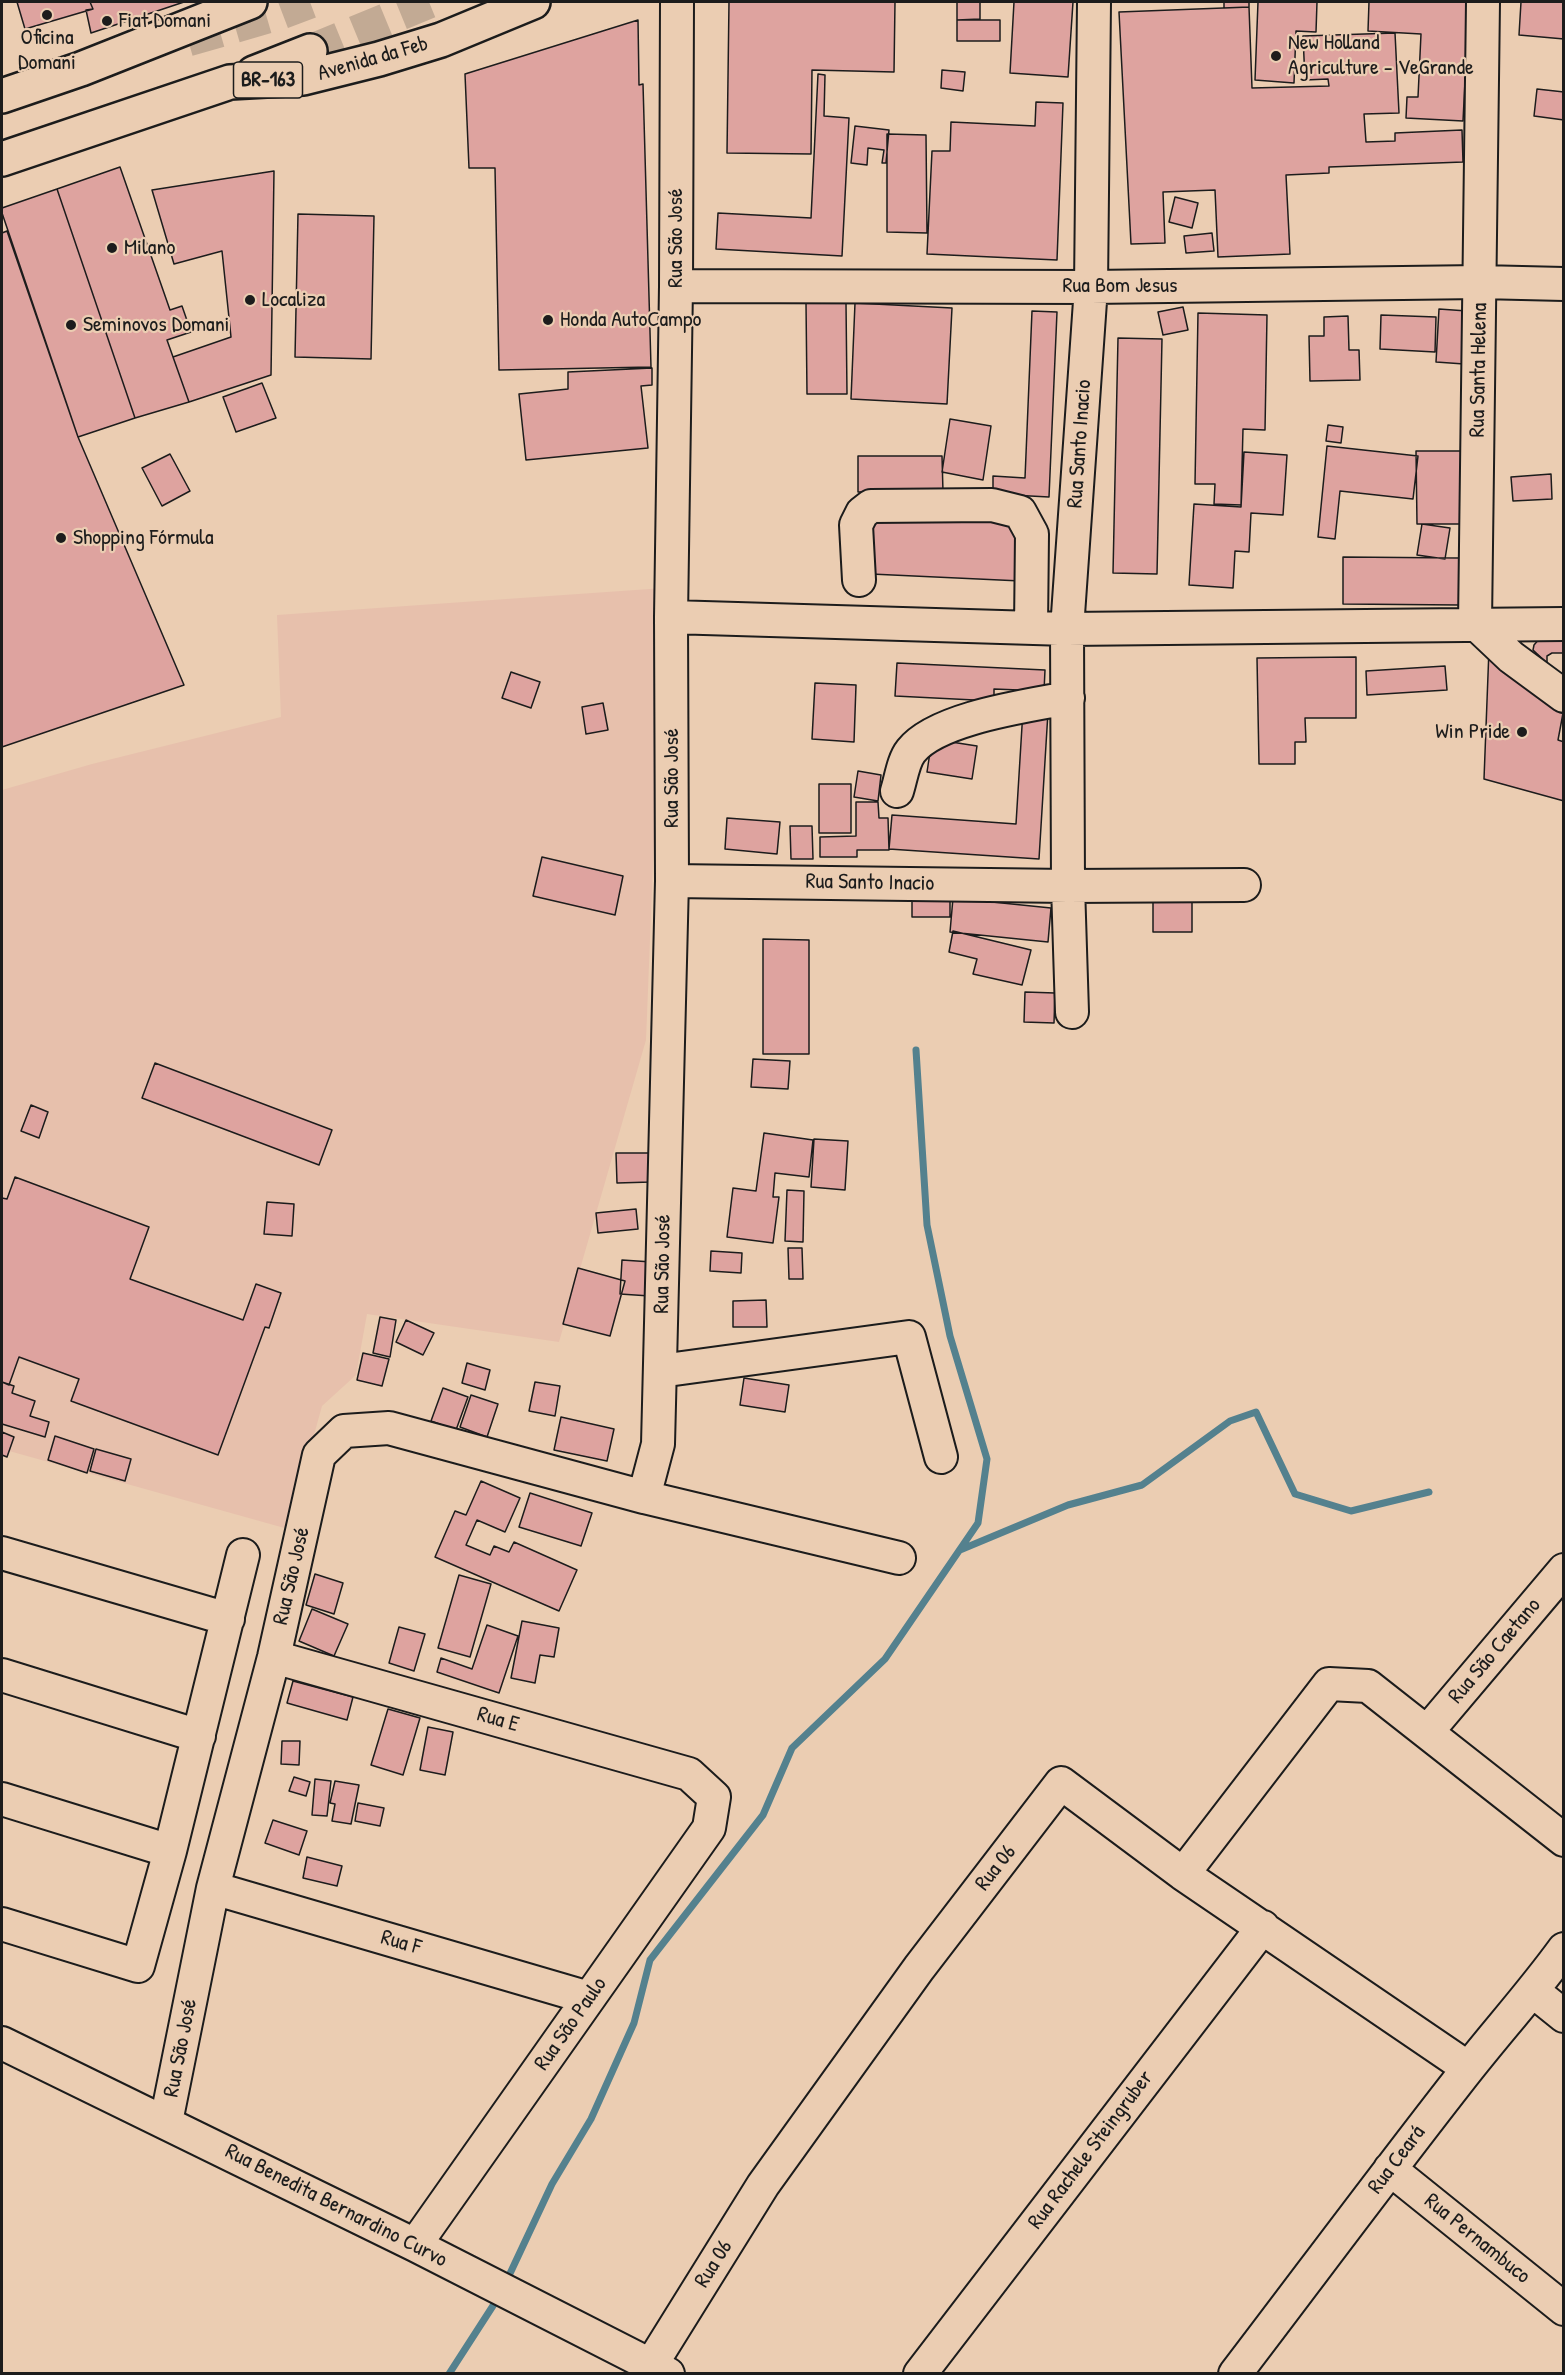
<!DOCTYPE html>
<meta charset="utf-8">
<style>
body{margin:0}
#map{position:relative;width:1565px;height:2375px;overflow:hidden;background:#ebcdb2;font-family:"Patrick Hand",sans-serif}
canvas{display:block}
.frame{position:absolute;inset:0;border:3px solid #1c1c1c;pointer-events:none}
</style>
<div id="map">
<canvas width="1565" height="2375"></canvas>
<div class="frame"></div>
</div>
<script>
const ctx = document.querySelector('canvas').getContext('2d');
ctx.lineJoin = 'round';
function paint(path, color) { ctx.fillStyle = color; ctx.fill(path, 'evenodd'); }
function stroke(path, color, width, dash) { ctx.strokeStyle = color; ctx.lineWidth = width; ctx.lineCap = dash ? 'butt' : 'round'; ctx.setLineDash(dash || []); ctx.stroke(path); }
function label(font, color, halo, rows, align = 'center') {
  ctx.font = font + ' "Patrick Hand",sans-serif'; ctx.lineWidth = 4.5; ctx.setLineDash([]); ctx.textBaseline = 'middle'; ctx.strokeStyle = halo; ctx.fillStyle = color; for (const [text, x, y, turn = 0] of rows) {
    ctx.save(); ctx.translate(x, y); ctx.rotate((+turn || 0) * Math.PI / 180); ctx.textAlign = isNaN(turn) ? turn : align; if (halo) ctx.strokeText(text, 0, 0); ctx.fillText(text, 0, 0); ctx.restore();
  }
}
paint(new Path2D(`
 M664,588L646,1040L559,1342L367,1314L356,1375L322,1406L288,1529L2,1449V790L92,764L281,717L277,615Z`), '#e7c0ac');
stroke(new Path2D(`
 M960,1550L1068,1505L1142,1485L1230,1421L1256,1412L1295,1494L1351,1511L1429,1492
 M506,2282L552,2184L591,2119L634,2023L650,1960L763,1815L792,1748L885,1659L978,1523L987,1459L950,1336L927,1225L916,1050
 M449,2374L498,2298`), '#54818e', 7);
const building = new Path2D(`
 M17,2H90L93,9L25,29Z
 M90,2H184L91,33L86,10L93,9Z
 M729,2H895L894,72L812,70L811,154L727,153Z
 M957,2H980V19L957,20Z
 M1014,2H1073L1068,77L1010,73Z
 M1224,2H1249V7L1224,8Z
 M1258,2H1317L1316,32L1296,31L1294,83L1255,80Z
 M1369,2H1469L1463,121L1406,118L1407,97H1418L1421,34L1368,31Z
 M1521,2H1564V39L1519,35Z
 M1249,7L1252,88L1329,86L1328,79L1305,80L1303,36L1395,33L1399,113L1364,114L1366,142L1395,141V133L1462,130L1463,162L1329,167V173L1286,175L1290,254L1218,257L1215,190L1163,192L1165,243L1131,244L1119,12Z
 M638,20L639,85L643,84L651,367L499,370L495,168H469L465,74Z
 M957,20H1000V41H957Z
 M942,70L965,72L963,91L941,88Z
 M818,74L825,75L824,116L849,118L842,256L716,249L718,213L811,218Z
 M1537,89L1564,92V120L1534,116Z
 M1036,102L1063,103L1057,260L927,254L932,151H950L951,122L1035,126Z
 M855,126L889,130L886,163H882L884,150L868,148L867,165L851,163Z
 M887,134L926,135L927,233L887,232Z
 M120,167L170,310L182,306L191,332L167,340L189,402L135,418L57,189Z
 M274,171L271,375L189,402L173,357L231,337L222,251L174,264L152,190Z
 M57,189L135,418L78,437L2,213V208Z
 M1175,197L1198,203L1192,228L1169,222Z
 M298,214L374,216L371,359L295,357Z
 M7,231L78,437L184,685L2,747V233Z
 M1212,233L1214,251L1186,253L1184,236Z
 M806,303H846L847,394H807Z
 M855,303L952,308L947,404L851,399Z
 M1183,307L1188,330L1163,335L1158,312Z
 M1439,309L1467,311L1464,364L1436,362Z
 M1032,311L1057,312L1049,497L993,494V476L1025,478Z
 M1198,313L1267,315L1265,430L1243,429L1241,505L1214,504L1215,484H1195Z
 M1381,315L1436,317L1435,352L1380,349Z
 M1348,316L1349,350H1359L1360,380L1310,381L1309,336H1324V317Z
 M1118,338L1162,339L1157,574L1113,573Z
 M652,368V385L641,386L648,448L526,460L519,394L568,389V372Z
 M262,383L276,418L236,432L223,397Z
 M950,419L991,426L983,480L942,472Z
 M1328,425L1343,427L1341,443L1326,441Z
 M1327,446L1418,456L1413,499L1340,491L1335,539L1318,537Z
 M1416,451H1461L1462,524H1417Z
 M1244,452L1287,455L1283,515L1251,513L1249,552L1235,551L1233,588L1189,585L1194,504L1241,507Z
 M170,454L190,491L162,506L142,468Z
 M858,456H942L943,492H858Z
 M1551,474L1552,499L1513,501L1511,477Z
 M867,512L1023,519L1021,581L871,574Z
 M1422,524L1450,528L1445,559L1417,555Z
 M1343,557L1461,558L1460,605L1343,604Z
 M1540,638H1564V653H1552L1547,656V663L1533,650L1534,645Z
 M1489,649L1564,708L1558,740L1564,742V801L1484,779Z
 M1356,657V718H1305L1306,742H1295V764H1259L1257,658Z
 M897,663L1045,670L1044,691L994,689V701L895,696Z
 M1445,666L1447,690L1367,695L1366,671Z
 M511,672L540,682L531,708L502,698Z
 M815,683L856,685L854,742L812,739Z
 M603,703L608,730L586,734L582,707Z
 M1023,710L1048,712L1039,859L889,849L892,815L1016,824Z
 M932,739L977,746L972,779L927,772Z
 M858,771L881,775L878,801L854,797Z
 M819,784H851V833H819Z
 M856,802H878L879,818H888L889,850H857V857H820V837L856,836Z
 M727,818L780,822L777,854L725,849Z
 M790,826H812L813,859H791Z
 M542,857L623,876L615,915L533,896Z
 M950,895V917H912V896Z
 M1153,895H1192V932H1153Z
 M953,898L1051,908L1048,942L950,932Z
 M953,931L1031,950L1022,985L973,974L977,959L949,952Z
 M763,939L809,940V1054H763Z
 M1025,992L1055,993L1054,1023L1024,1022Z
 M753,1059L790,1061L788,1089L751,1087Z
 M155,1063L332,1130L319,1165L142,1098Z
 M31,1105L48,1112L39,1138L21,1131Z
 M764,1133L813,1140L809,1177L775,1173L773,1197H779L773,1243L727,1237L733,1188L756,1191Z
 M814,1139L848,1141L845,1190L811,1187Z
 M616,1153H650L651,1182L617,1183Z
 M15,1177L149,1227L130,1279L243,1320L256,1284L281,1293L269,1328L265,1327L218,1455L71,1401L79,1379L19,1357L9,1385L2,1382V1198L7,1199Z
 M787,1190L804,1191L803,1242L785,1241Z
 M267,1202L294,1204L292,1236L264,1234Z
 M636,1209L638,1229L598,1233L596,1213Z
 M788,1248H802L803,1279H789Z
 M711,1251L742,1253L741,1273L710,1271Z
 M622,1260L652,1262L650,1296L620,1294Z
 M578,1268L625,1281L610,1336L563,1324Z
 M766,1300L767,1327H733V1301Z
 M380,1317L396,1320L390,1357L373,1353Z
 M406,1320L434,1333L423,1355L396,1342Z
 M363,1353L389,1359L382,1386L357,1380Z
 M467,1363L490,1370L485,1390L462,1383Z
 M744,1378L789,1385L785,1412L740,1405Z
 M2,1382L14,1386L12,1393L35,1401L30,1416L49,1422L45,1437L2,1424Z
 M535,1382L560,1386L555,1416L529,1411Z
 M443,1388L468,1397L456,1430L431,1421Z
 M471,1395L498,1404L487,1437L460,1427Z
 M561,1417L614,1429L607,1461L554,1450Z
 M2,1432L14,1437L7,1457L2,1455Z
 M55,1436L94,1449L87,1473L48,1460Z
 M96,1449L131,1459L125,1481L90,1471Z
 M481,1481L520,1498L505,1532L477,1520L466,1545L490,1555L494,1546L509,1552L514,1542L577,1570L559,1611L435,1557L455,1511L466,1515Z
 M530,1493L592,1513L581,1546L519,1527Z
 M315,1574L343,1583L334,1614L306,1605Z
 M459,1575L491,1584L470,1657L438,1648Z
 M312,1609L348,1624L334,1656L299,1641Z
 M522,1621L559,1628L554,1657L540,1655L535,1683L511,1678Z
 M487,1625L518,1636L499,1693L437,1672L441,1658L472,1669Z
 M399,1627L425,1634L414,1671L389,1663Z
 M293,1681L353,1697L347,1720L287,1703Z
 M388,1709L420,1718L403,1775L371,1765Z
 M428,1727L453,1732L445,1775L420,1770Z
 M282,1741H300L299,1765L281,1764Z
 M294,1777L310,1782L306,1796L289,1791Z
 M315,1779L331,1781L327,1816L312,1815Z
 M335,1781L359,1785L351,1824L332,1821L335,1804L330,1803Z
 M358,1803L384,1808L380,1826L355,1821Z
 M273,1820L307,1831L299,1855L265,1843Z
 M307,1857L342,1866L337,1886L303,1878Z`);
paint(building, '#dea39f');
stroke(building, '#1c1c1c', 1.5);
stroke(new Path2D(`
 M188,40L281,13L310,2
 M310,51L429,2`), '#c2aa94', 33, [33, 16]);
const minor = new Path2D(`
 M1483,2L1475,623L1511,657L1564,696
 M676,286L1091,287L1480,282L1564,284
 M859,580L856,525L862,513L871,506L992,505L1020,512L1032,534L1031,628
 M671,617L1067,629L1564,624
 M897,791C901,779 903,761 911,751C937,718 1027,706 1068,698
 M672,881L1068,886L1244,885
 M1072,1012L1068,886L1067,629L1091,287L1094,2
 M660,1371L909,1337L941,1457
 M644,1497L899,1558
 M2,1553L228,1619
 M274,1657L689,1774L714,1797L709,1828L415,2245
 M2,1675L199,1736
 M1427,1732L1564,1570
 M2,1799L170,1851
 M1183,1874L1329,1684L1368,1686L1564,1840
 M213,1888L589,1998
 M2,1924L138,1966L170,1851L243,1555
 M1533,1991L1564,2016
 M2,2043L415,2245L668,2374
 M166,2122L213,1888L274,1657L319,1455L344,1431L389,1428L644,1497L658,1444L672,881L671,617L676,286L677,2
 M1390,2169L1564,2309
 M651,2365L763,2185L919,1968L1061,1783L1183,1874L1468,2068
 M920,2374L1263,1927
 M1235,2374C1309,2277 1381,2180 1456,2084C1491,2038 1530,1996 1564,1949`);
const major = new Path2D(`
 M254,73L310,51
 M2,96L81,69L250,2
 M2,159L230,82L303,78L379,59L441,40L533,2`);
stroke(minor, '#1c1c1c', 36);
stroke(major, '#1c1c1c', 38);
stroke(minor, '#ebcdb2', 32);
stroke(major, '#ebcdb2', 33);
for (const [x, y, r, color] of [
 [47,15,6,"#1c1c1c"],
 [107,21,6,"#1c1c1c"],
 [1276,56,6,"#1c1c1c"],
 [112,248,6,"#1c1c1c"],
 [250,300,6,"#1c1c1c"],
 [548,320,6,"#1c1c1c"],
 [71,325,6,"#1c1c1c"],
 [61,538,6,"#1c1c1c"],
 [1522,732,6,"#1c1c1c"]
]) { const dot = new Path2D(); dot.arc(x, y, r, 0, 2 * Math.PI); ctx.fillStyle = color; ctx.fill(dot); stroke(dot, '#ebcdb2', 2); }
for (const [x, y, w] of [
 [268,80,69]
]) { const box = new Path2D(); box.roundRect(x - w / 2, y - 18, w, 36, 4.5); ctx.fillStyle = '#ebcdb2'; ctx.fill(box); stroke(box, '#1c1c1c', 1.5); }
label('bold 21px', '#1c1c1c', null, [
 ["BR-163",268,80]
]);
label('22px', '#1c1c1c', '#ebcdb2', [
 ["Fiat Domani",119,21],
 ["Oficina",47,38,"center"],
 ["Domani",47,63,"center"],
 ["New Holland",1288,43],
 ["Agriculture - VeGrande",1288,68],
 ["Milano",124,248],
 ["Localiza",262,300],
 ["Honda AutoCampo",560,320],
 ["Seminovos Domani",83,325],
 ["Shopping Fórmula",73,538],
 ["Win Pride",1510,732,"right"]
], 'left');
label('22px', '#1c1c1c', '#ebcdb2', [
 ["Avenida da Feb",373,59,-16],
 ["Rua São José",676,238,-90],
 ["Rua Bom Jesus",1120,286],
 ["Rua Santa Helena",1479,370,-89],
 ["Rua Santo Inacio",1080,444,-86],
 ["Rua São José",672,778,-90],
 ["Rua Santo Inacio",870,883,1],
 ["Rua São José",663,1264,-89],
 ["Rua São José",292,1576,-77],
 ["Rua São Caetano",1495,1651,-50],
 ["Rua E",498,1720,16],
 ["Rua 06",996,1868,-52],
 ["Rua F",401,1943,16],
 ["Rua São Paulo",571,2024,-55],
 ["Rua São José",181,2048,-79],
 ["Rua Rachele Steingruber",1091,2150,-53],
 ["Rua Ceará",1397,2160,-53],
 ["Rua Benedita Bernardino Curvo",336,2206,27],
 ["Rua Pernambuco",1477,2239,39],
 ["Rua 06",714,2264,-58]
]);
</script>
